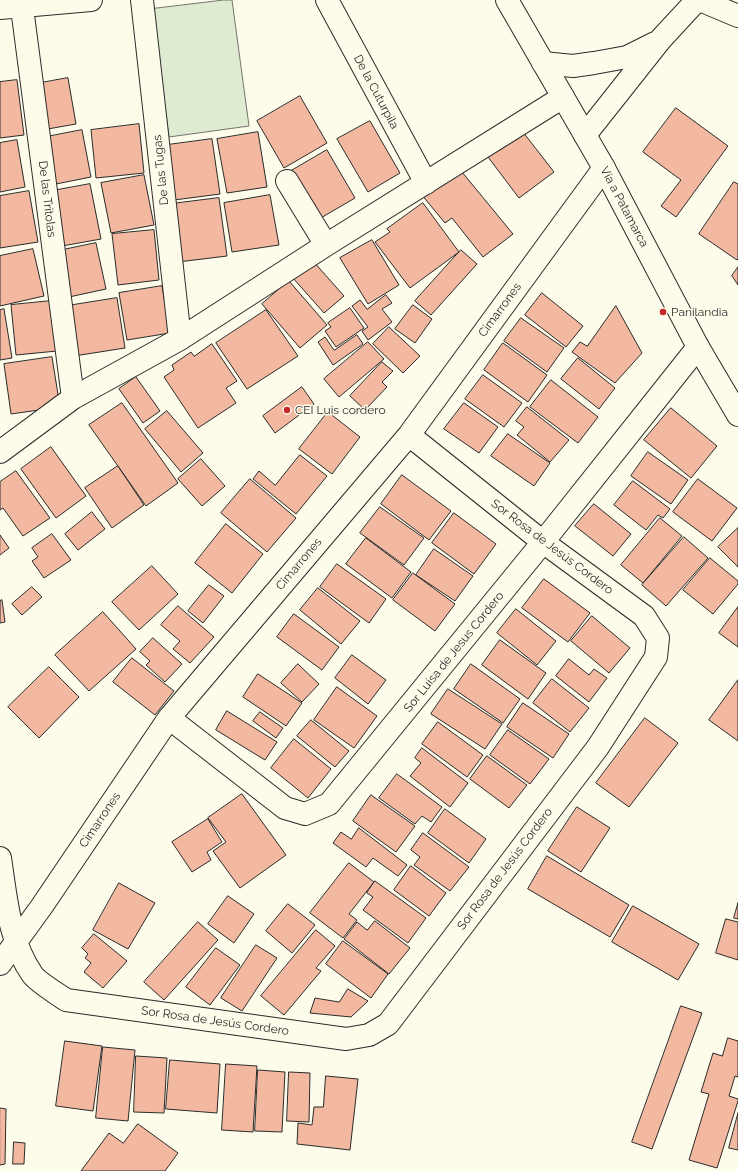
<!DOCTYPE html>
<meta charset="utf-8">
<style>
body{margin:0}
canvas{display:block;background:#fdfbea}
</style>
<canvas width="738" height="1171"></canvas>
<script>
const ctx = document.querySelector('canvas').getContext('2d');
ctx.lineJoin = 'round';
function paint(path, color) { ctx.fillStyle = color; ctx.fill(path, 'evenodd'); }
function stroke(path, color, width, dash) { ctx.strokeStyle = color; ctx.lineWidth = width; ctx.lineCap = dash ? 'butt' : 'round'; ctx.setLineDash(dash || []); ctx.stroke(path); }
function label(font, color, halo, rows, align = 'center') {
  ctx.font = font + ' Raleway,sans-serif'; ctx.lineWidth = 3; ctx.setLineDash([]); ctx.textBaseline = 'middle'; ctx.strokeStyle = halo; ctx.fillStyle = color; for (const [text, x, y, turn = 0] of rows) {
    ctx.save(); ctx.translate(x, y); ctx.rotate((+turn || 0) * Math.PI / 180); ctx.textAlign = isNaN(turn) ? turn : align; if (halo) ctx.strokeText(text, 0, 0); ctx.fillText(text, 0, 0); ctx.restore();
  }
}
const green = new Path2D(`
 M224,0H232L249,126L169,137L152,9Z`);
paint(green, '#deebd1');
stroke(green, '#74746e', 1);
const building = new Path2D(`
 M68,78L76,124L42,130L35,84Z
 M17,80L24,135L0,138V82Z
 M300,96L327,143L284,168L257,121Z
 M676,108L728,146L676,217L661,206L681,180L643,152Z
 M370,121L400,173L368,192L337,139Z
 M139,124L144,173L96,178L91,130Z
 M82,130L91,177L51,185L41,138Z
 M258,132L267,187L227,193L217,139Z
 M523,132L554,172L519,198L488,157Z
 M212,139L220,194L174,200L167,145Z
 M17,140L25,187L0,192V143Z
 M327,150L355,198L319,219L291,171Z
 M457,166L513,234L483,257L452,218L445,223L421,194Z
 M144,175L154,225L111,233L101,183Z
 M734,182L738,184V259L737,260L699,234Z
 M90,184L101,239L62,246L52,191Z
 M29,191L38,242L0,248V196Z
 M270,195L279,245L232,252L224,203Z
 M219,198L227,256L178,262L171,204Z
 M423,203L459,252L410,288L375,242L390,232L387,229Z
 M154,230L159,280L118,285L112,234Z
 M372,240L399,285L368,304L340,258Z
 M96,243L106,289L69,297L58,251Z
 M33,249L44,296L0,306V256Z
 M461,250L477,264L431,315L415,301Z
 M313,261L344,296L324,313L293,278Z
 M738,267V285L732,276Z
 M289,281L327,325L300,348L262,304Z
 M162,286L170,333L127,340L119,293Z
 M542,293L583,326L566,347L525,315Z
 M386,295L392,303L382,309L392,322L368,340L362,331L368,327L352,306L360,300L367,309Z
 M117,298L125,348L74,356L67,306Z
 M51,301L57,351L16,355L11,305Z
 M413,305L432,319L415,343L395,329Z
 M616,306L642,353L615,383L572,352L580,342L587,346Z
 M350,308L364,328L336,347L325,331L331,327L328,323Z
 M4,309L12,358L0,360V310Z
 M266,310L298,356L247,389L216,343Z
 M521,318L564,348L547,372L504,341Z
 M389,327L420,356L403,373L373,344Z
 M357,335L363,344L333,365L318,342L325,337L334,350Z
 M368,342L384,359L339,397L324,379Z
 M503,343L547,375L528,402L484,370Z
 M212,344L237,381L226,388L236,403L198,428L164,377L174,370L172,365L191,352L194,356Z
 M52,357L60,407L11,414L4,364Z
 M578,358L615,388L599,409L561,379Z
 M382,362L393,371L382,382L387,387L365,410L350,396Z
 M483,375L522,403L504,427L465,399Z
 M136,377L160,411L143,423L119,389Z
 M551,380L598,417L578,443L530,407Z
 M302,387L314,404L275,433L263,416Z
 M122,403L178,483L146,506L89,425Z
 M464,403L498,427L479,453L444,429Z
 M527,407L569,440L550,462L517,435L524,427L516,421Z
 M671,408L717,446L691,478L644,440Z
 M167,411L203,453L181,472L145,429Z
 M328,412L360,437L332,474L299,449Z
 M508,434L550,463L534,486L491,456Z
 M51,447L86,496L56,518L21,469Z
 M648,452L688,480L671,504L631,476Z
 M300,455L327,476L296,514L253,479L259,471L275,485Z
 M201,459L225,486L202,506L178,479Z
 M118,466L144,505L112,528L85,488Z
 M16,471L50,518L23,536L3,508L0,510V482Z
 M402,475L451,511L429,540L381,504Z
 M250,479L296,518L267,552L221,513Z
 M698,479L737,508L712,541L673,512Z
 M633,481L670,509L663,518L658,515L646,530L614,505Z
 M594,504L631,534L613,556L575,526Z
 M380,507L424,538L404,565L360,533Z
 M92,512L105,529L78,550L65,534Z
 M454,513L496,544L474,574L432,543Z
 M660,518L682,536L643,583L621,565Z
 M226,524L263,554L232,593L195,563Z
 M738,528V567L718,547Z
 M52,534L71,560L44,578L32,561L38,557L32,548Z
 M0,535L9,548L0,555Z
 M684,537L708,558L666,606L642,585Z
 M366,538L411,572L392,598L346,564Z
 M434,549L473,576L455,601L416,575Z
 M710,558L738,581V584L713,614L683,590Z
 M337,564L386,599L369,623L320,587Z
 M152,566L178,594L139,630L112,602Z
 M413,573L455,604L435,631L393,600Z
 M544,579L590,613L568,642L522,608Z
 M209,585L224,596L203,623L188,611Z
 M32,587L42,597L22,615L12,604Z
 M318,588L360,621L341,644L300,610Z
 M2,600L5,622L0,623V601Z
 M178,606L214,637L190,663L173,649L180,641L161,625Z
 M738,607V647L719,633Z
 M516,609L556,641L537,665L497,633Z
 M103,612L136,649L89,691L55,655Z
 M294,614L339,647L322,670L277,637Z
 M592,616L630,648L609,673L571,641Z
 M153,638L182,664L165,682L146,665L150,661L140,652Z
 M500,640L546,673L528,699L482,665Z
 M352,655L386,680L368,704L335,678Z
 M132,658L174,691L155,715L113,682Z
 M569,659L589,675L594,669L607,678L589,702L556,676Z
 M298,664L319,684L302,702L281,683Z
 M471,664L520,699L503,723L454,689Z
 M49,667L79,697L39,738L8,707Z
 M258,674L302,703L286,726L243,697Z
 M552,679L589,708L570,732L533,703Z
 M738,680V741L709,720Z
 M337,687L377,716L354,748L314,720Z
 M448,689L502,724L485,749L431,714Z
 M523,703L569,734L553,758L507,727Z
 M227,711L277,742L265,760L216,730Z
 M260,712L283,728L276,738L253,721Z
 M645,718L678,743L629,807L596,783Z
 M311,720L349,751L335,767L297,736Z
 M438,722L483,755L467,777L422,744Z
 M508,730L549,759L530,784L490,755Z
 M294,739L331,769L308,798L271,768Z
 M422,748L468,783L450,807L410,776L421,763L415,758Z
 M487,756L527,785L509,808L470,779Z
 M397,774L442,807L431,822L422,816L415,824L379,798Z
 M242,794L286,855L240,888L213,851L226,842L208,818Z
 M371,795L415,826L396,852L353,821Z
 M577,807L610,828L581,872L548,851Z
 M445,809L486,839L469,863L428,833Z
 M208,819L222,842L207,852L211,860L192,872L172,842Z
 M359,828L407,865L398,876L373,858L366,867L333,843L341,832L351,839Z
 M423,833L469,867L450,891L414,865L420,857L411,850Z
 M547,856L629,905L610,937L528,889Z
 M349,863L374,882L349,914L357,920L343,938L310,913Z
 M411,866L446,893L429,916L394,890Z
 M375,881L426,918L408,943L363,910L373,897L367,893Z
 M119,883L155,903L128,949L93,930Z
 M228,896L254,914L234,943L208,924Z
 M738,903V919L734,918Z
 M288,904L315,925L292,953L266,931Z
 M633,906L699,944L678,980L612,942Z
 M726,919L738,922V960L716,953Z
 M375,921L410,948L389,974L344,939L357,922L367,930Z
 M198,922L218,940L164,1000L144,982Z
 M316,930L335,946L316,968L321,971L284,1015L261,996Z
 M94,934L127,961L103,988L84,972L91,963L85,958L88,954L82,948Z
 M343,941L388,974L371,998L326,964Z
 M256,945L277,958L242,1011L221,998Z
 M216,948L240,965L210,1005L186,987Z
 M348,989L368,1001L351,1017L310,1013L315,998L339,1002Z
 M681,1006L702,1013L652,1149L632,1142Z
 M728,1038L738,1041V1077L735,1076L729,1096L738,1099V1101L717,1168L689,1160L709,1094L701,1092L713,1053L722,1056Z
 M65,1041L102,1046L93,1111L56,1106Z
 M103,1047L135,1050L128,1121L96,1118Z
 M136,1056L167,1058L164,1113L134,1112Z
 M170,1060L220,1064L217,1113L166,1109Z
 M226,1064L257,1066L253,1132L222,1130Z
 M258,1070L285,1072L282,1132L255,1131Z
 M289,1072L310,1073L309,1122L287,1121Z
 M326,1076L358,1079L350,1150L297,1144L298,1123L312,1125L314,1107H323Z
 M0,1108L6,1109L5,1164L0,1165Z
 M738,1113V1150L729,1148Z
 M138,1124L178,1153L165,1171H81L109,1133L123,1143Z
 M14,1142L25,1143L24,1164H13Z`);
paint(building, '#f2b8a0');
stroke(building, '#2b2b2b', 1);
const street = new Path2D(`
 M21,0L73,398
 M142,0L180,339
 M327,0L426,183
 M700,0L738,16
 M0,8L91,0
 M543,63L573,66L594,63L627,57L655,43
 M585,135L661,39L697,0
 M287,181L326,245
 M0,452L73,398L180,339L326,245L563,97
 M169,718L285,808L305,814L329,804L543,542L698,347
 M0,858C6,897 9,941 32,974C37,982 58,994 66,1000L346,1039L369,1035L388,1024L598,747L656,657L658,638L644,616L543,542L409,435
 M0,964L42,906L169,718L409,435L604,168`);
const secondary = new Path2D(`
 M507,0L604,168L698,347L738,415`);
stroke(street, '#2b2b2b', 24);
stroke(secondary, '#2b2b2b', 24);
stroke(street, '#fdfbea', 22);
stroke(secondary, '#fdfbea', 22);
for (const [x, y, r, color] of [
 [663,312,4,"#c62828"],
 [287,410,4,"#c62828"]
]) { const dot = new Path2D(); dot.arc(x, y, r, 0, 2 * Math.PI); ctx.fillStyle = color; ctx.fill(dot); stroke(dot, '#fdfbea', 1.5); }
label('12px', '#2b2b2b', '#fdfbea', [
 ["De la Cuturpila",376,92,62],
 ["De las Tugas",161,170,-96],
 ["De las Tritolas",47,199,83],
 ["Vía a Patamarca",624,207,62],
 ["Cimarrones",500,310,-54],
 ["Sor Rosa de Jesús Cordero",552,547,37],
 ["Cimarrones",299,564,-50],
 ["Sor Luisa de Jesus Cordero",454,652,-51],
 ["Cimarrones",100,820,-56],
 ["Sor Rosa de Jesús Cordero",505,869,-53],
 ["Sor Rosa de Jesús Cordero",215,1021,8]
]);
label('12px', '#2b2b2b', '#fdfbea', [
 ["Panilandia",671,312],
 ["CEI Luis cordero",295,410]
], 'left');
</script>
